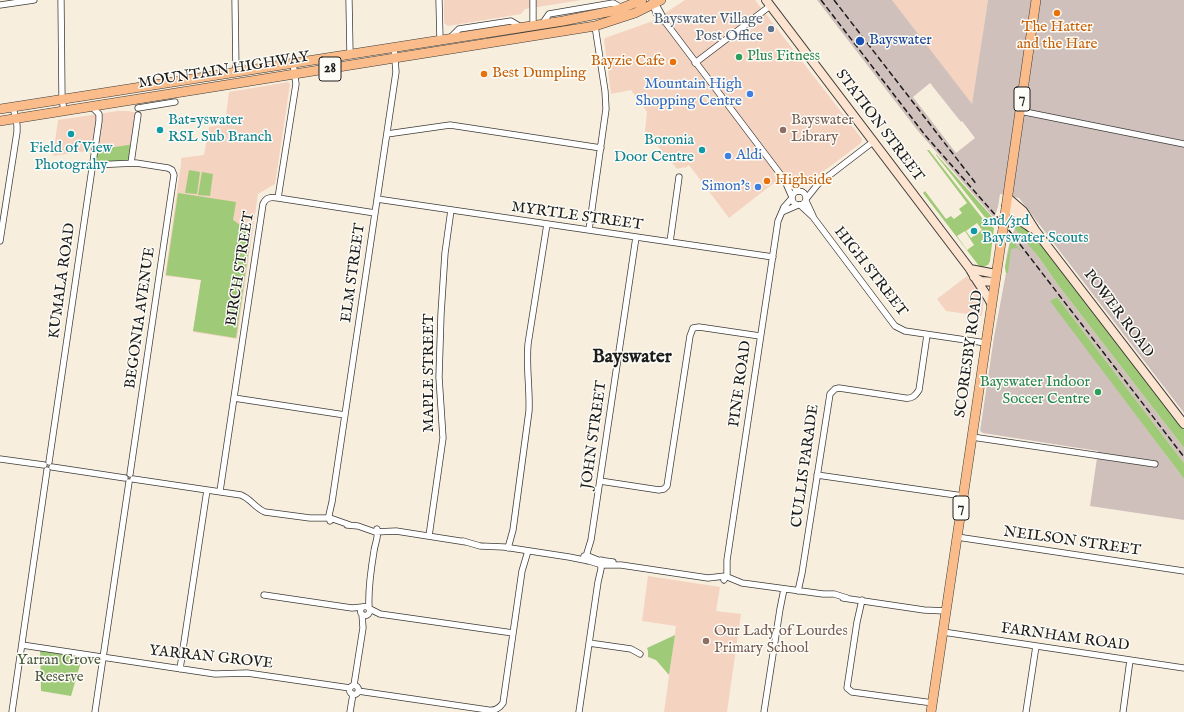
<!DOCTYPE html>
<style>
body{margin:0}
canvas{display:block;background:#f8eede}
</style>
<canvas width="1184" height="712"></canvas>
<script>
const ctx = document.querySelector('canvas').getContext('2d');
ctx.lineJoin = 'round';
function paint(path, color) { ctx.fillStyle = color; ctx.fill(path, 'evenodd'); }
function stroke(path, color, width, dash) { ctx.strokeStyle = color; ctx.lineWidth = width; ctx.lineCap = dash ? 'butt' : 'round'; ctx.setLineDash(dash || []); ctx.stroke(path); }
function label(font, color, halo, rows, align = 'center') {
  ctx.font = font + ' "IM FELL English",serif'; ctx.lineWidth = 3; ctx.setLineDash([]); ctx.textBaseline = 'middle'; ctx.strokeStyle = halo; ctx.fillStyle = color; for (const [text, x, y, turn = 0] of rows) {
    ctx.save(); ctx.translate(x, y); ctx.rotate((+turn || 0) * Math.PI / 180); ctx.textAlign = isNaN(turn) ? turn : align; if (halo) ctx.strokeText(text, 0, 0); ctx.fillText(text, 0, 0); ctx.restore();
  }
}
paint(new Path2D(`
 M444,0H582L525,9L521,14L448,26L444,23Z
 M685,0H755L862,139L861,143L804,186H799L788,172L729,218L689,165L685,168L684,167L677,169L645,131L647,112L631,90L611,94L604,40L605,38L653,21Z
 M892,0H988L972,105Z
 M288,82L290,84L275,184L258,194L237,339L193,332L201,280L165,276L181,164V158L204,155L209,127L225,124L229,92Z
 M118,111H128L138,113L134,144L53,156L58,120Z
 M967,276L984,299L982,316L946,311L937,299Z
 M648,576L720,587L716,611L741,614L727,712H664L676,626L642,621Z`), '#f4d3c0');
paint(new Path2D(`
 M817,0H892L972,104L988,0H1184V413L1019,198L1000,194L998,207L994,218L918,131ZM930,83L961,122L962,121L975,138L956,153L913,97Z
 M1015,228L1040,259L1058,285L1184,448V463L1057,297L1051,301L1184,479V520L1090,506L1098,451L983,433L980,431L994,337L1006,273L1005,267L1007,254L1010,240Z`), '#d0c0bc');
paint(new Path2D(`
 M134,144L131,163L93,165L95,150Z
 M927,150H929L986,223L994,228L990,261L988,265L982,267L979,266L923,193L925,191L946,219L951,216L954,219L962,213L959,209L967,203ZM977,223L982,230L971,238L966,231ZM965,231L974,245L967,250L957,236Z
 M936,155V154L994,219L989,221L987,220Z
 M189,170L200,172L197,194L185,193Z
 M202,172L213,174L210,196L198,195Z
 M178,193L236,202L233,220L240,225L252,227L236,338L193,331L201,280L166,275Z
 M1015,223L1030,230L1184,430V448L1058,285L1040,259L1012,225Z
 M1011,239L1023,253L1017,248L1011,249L1008,273H1006L1005,267Z
 M1057,297L1184,463V479L1050,301Z
 M675,635L669,675L656,660L648,657V651L647,648Z
 M40,648L83,655L71,696L41,691Z`), '#9fca77');
const street = new Path2D(`
 M61,0L62,99L64,110
 M235,0L236,72
 M349,0L350,54
 M439,0L440,40
 M533,0V26
 M654,1L664,19
 M652,2L656,13L666,23L784,179L792,197
 M0,5L34,0
 M542,24L549,14L613,3L622,8
 M450,38L459,29L511,21L521,27
 M695,63L770,6
 M138,108L175,102
 M1020,111L1184,144
 M387,134L450,125L601,148
 M131,163L138,115
 M93,165L136,163L168,168L172,170L174,175L130,474
 M786,181L799,191
 M792 198a7 7 0 1 1 14 0a7 7 0 1 1-14 0Z
 M278,198L375,213
 M377,199L773,257
 M806,199L818,184L874,141
 M806,201L813,216
 M800,205L813,217L895,326L905,331L986,343
 M782,212L798,205
 M589,230L606,109L605,91L595,26
 M0,241L17,132V125L13,107
 M670,242L679,177
 M234,398L345,415
 M972,437L1155,464
 M0,459L44,465
 M49,462L99,121V114L91,106
 M52,467L125,478
 M817,475L963,496
 M133,479L241,495C251,499 255,508 265,512L310,518H330L350,525
 M600,481L659,490L664,489L667,486L690,336L693,328L699,327L760,336
 M220,491L263,204C266,197 271,197 278,198L296,84L293,63
 M330,521L329,515L332,502L396,72L394,47
 M347,525L358,526L375,532L396,531L466,542
 M429,536L443,438L439,377L441,314L445,253L451,210
 M957,537L1184,571
 M463,541L480,546L504,547L569,557L589,561L602,565H621L708,578L725,576L742,583L823,594H834L847,598
 M508,548L513,530L529,411C530,389 526,367 528,344L547,224
 M584,556H588L598,560L613,562
 M588,561L587,553L591,540L636,237
 M724,580L727,574V560L778,221L784,207L792,198
 M798,591L802,573L830,394L835,389L839,388L905,398C912,399 915,396 919,390L927,335
 M264,595L352,608L362,607
 M843,598L924,610L946,611
 M862,600L857,622L847,688L852,692L933,703
 M360.5 611a4.5 4.5 0 1 1 9 0a4.5 4.5 0 1 1-9 0Z
 M369,607C368,588 371,569 374,551C375,543 379,537 377,529
 M370,609L380,614L513,633
 M943,632L1184,668
 M589,643L631,649L640,654
 M22,645L215,674L247,673L350,688
 M180,669L207,490
 M354,685L363,628L362,614
 M349.5 690a4.5 4.5 0 1 1 9 0a4.5 4.5 0 1 1-9 0Z
 M358,691L488,710
 M12,712L47,470
 M95,712L129,482
 M350,712L353,694
 M487,712L488,710C494,711 499,709 503,703L522,571L528,551
 M579,712L598,582L601,569V560
 M764,712L780,609L784,589
 M1026,712L1036,646
 M1123,712L1130,660`);
const secondary = new Path2D(`
 M766,0L970,269C976,281 985,291 991,303
 M1008,198L1023,211L1035,230L1184,424
 M1006,207L1027,220
 M1011,223C1019,218 1024,223 1031,228
 M970,269L996,274
 M974,277L981,281L995,282`);
const primary = new Path2D(`
 M0,109L563,21L617,10L642,0
 M0,121L595,26L635,13L661,0
 M1005,215L1036,0
 M931,712L1003,229`);
stroke(street, '#3d3c39', 7);
stroke(secondary, '#3d3c39', 10);
stroke(primary, '#3d3c39', 10);
stroke(street, '#fff', 5.5);
stroke(secondary, '#fde4d0', 8);
stroke(primary, '#f9bc8a', 9);
stroke(new Path2D(`
 M821,0L925,135L1012,234L1184,457
 M834,0L977,185`), '#1c1c1c', 1.5, [6, 3]);
const primaryBridge = new Path2D(`
 M1003,229L1005,215`);
stroke(primaryBridge, '#3d3c39', 10, []);
stroke(primaryBridge, '#f9bc8a', 9);
for (const [x, y, r, color] of [
 [1057,13,4,"#e8710a"],
 [771,29,4,"#5c6f8a"],
 [860,41,5,"#1a4fb4"],
 [739,57,4,"#2e9e5b"],
 [673,62,4,"#e8710a"],
 [484,74,4,"#e8710a"],
 [750,94,4,"#3f7fe0"],
 [160,130,4,"#0f9aa8"],
 [783,130,4,"#8d6e63"],
 [71,134,4,"#0f9aa8"],
 [702,150,4,"#0f9aa8"],
 [728,156,4,"#3f7fe0"],
 [767,181,4,"#e8710a"],
 [758,187,4,"#3f7fe0"],
 [974,231,4,"#0f9aa8"],
 [1098,392,4,"#2e9e5b"],
 [706,641,4,"#8d6e63"]
]) { const dot = new Path2D(); dot.arc(x, y, r, 0, 2 * Math.PI); ctx.fillStyle = color; ctx.fill(dot); stroke(dot, '#fdfcf7', 1.5); }
for (const [x, y, w] of [
 [330,69,22],
 [1022,99,16],
 [961,508,16]
]) { const box = new Path2D(); box.roundRect(x - w / 2, y - 12, w, 24, 3); ctx.fillStyle = '#fdfcf7'; ctx.fill(box); stroke(box, '#1c1c1c', 1); }
label('bold 14px', '#1c1c1c', null, [
 ["28",330,69],
 ["7",1022,99],
 ["7",961,508]
]);
label('15px', '#4e5e75', '#fdfcf7', [
 ["Bayswater Village",763,20],
 ["Post Office",763,37]
], 'right');
label('15px', '#c56008', '#fdfcf7', [
 ["The Hatter",1057,28,"center"],
 ["and the Hare",1057,45,"center"],
 ["Bayzie Cafe",665,62,"right"],
 ["Best Dumpling",492,74],
 ["Highside",775,181]
], 'left');
label('15px', '#164399', '#fdfcf7', [
 ["Bayswater",869,41]
], 'left');
label('15px', '#27864d', '#fdfcf7', [
 ["Plus Fitness",747,57],
 ["Bayswater Indoor",1090,383,"right"],
 ["Soccer Centre",1090,400,"right"]
], 'left');
label('15px', '#1c1c1c', '#fdfcf7', [
 ["MOUNTAIN HIGHWAY",224,71,-9],
 ["STATION STREET",879,126,53],
 ["MYRTLE STREET",577,217,8],
 ["BIRCH STREET",241,269,-81],
 ["HIGH STREET",870,272,52],
 ["ELM STREET",354,273,-82],
 ["KUMALA ROAD",63,281,-82],
 ["POWER ROAD",1118,314,53],
 ["BEGONIA AVENUE",141,318,-82],
 ["SCORESBY ROAD",970,354,-82],
 ["MAPLE STREET",430,373,-90],
 ["PINE ROAD",741,384,-82],
 ["JOHN STREET",595,435,-82],
 ["CULLIS PARADE",806,466,-82],
 ["NEILSON STREET",1072,542,8],
 ["FARNHAM ROAD",1065,638,8],
 ["YARRAN GROVE",211,658,6]
]);
label('15px', '#366cbe', '#fdfcf7', [
 ["Mountain High",742,85],
 ["Shopping Centre",742,102],
 ["Aldi",736,156,"left"],
 ["Simon's",750,187]
], 'right');
label('15px', '#0d838f', '#fdfcf7', [
 ["Bat=yswater",168,121],
 ["RSL Sub Branch",168,138],
 ["Boronia",694,141,"right"],
 ["Door Centre",694,158,"right"],
 ["Field of View",71,149,"center"],
 ["Photograhy",71,166,"center"],
 ["2nd/3rd",982,222],
 ["Bayswater Scouts",982,239]
], 'left');
label('15px', '#785e54', '#fdfcf7', [
 ["Bayswater",791,121],
 ["Library",791,138],
 ["Our Lady of Lourdes",714,632],
 ["Primary School",714,649]
], 'left');
label('15px', '#4a593c', '#fdfcf7', [
 ["Yarran Grove",59,661],
 ["Reserve",59,678]
]);
label('bold 19px', '#1c1c1c', '#fdfcf7', [
 ["Bayswater",632,358]
]);
</script>
